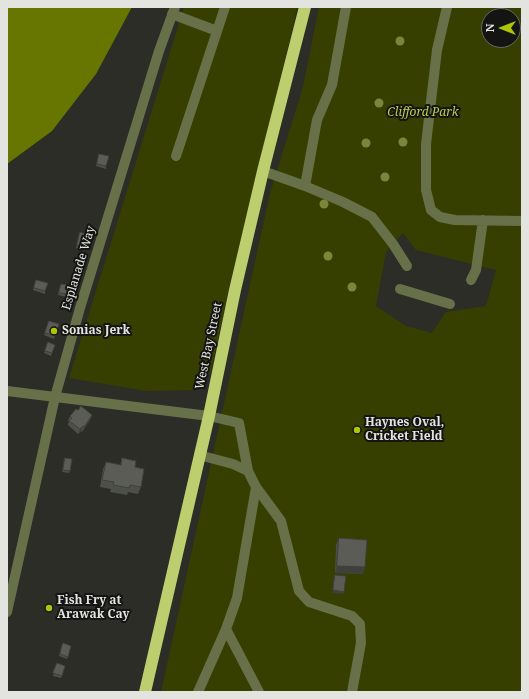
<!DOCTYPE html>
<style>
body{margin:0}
#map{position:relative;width:529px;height:699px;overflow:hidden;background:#2b2d26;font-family:"Noto Serif",serif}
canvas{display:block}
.frame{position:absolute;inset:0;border:8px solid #e3e4e0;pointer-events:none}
.north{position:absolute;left:481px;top:8px;width:40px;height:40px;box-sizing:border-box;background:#141512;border:1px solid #676864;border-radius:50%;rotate:270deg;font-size:11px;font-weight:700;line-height:16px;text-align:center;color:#e3e4e0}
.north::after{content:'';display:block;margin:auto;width:14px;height:18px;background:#aec508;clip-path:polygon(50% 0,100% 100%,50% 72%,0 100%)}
</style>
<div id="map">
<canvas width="529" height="699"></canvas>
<div class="frame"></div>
<div class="north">N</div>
</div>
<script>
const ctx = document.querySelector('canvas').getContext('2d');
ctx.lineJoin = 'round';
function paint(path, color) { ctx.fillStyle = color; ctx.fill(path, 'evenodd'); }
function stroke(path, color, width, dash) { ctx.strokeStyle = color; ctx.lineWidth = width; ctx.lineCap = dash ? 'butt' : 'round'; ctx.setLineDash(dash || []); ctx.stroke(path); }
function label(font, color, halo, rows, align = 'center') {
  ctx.font = font + ' "Noto Serif",serif'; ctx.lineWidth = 4; ctx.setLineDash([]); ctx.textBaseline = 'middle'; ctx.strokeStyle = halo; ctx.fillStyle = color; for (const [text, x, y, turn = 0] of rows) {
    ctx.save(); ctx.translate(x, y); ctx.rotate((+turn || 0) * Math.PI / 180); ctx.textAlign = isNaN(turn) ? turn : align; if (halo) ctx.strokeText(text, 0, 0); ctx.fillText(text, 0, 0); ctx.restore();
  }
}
paint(new Path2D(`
 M184,7H297L294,23L229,288L211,371L196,390L147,391L69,378Z
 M319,7H522V692H161L270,193L303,87ZM489,16H513V40H489ZM403,233L416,250L496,270L486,306L446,312L432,333L406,326L376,306L386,252Z`), '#373f00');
paint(new Path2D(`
 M7,7H132L96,74L52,131L7,164Z`), '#677600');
stroke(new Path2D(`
 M447,7L437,50L426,144V190L431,210L440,217L455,220L522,221
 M172,14L217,31
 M176,156L225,7
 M263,171L305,186L343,202L372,217L393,244L407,266
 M305,186L317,120L332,85L346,7
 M471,280L476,270L483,220
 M400,289L450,304
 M7,391L209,416L239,423L248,471
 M199,455L233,464L248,471L256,487L281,521L299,591L309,602L352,616L360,624L361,643L352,692
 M7,612L55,397L80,308L159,51L175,7
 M226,629L259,692
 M198,692L226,629L237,598L256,487`), '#68704a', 10);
stroke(new Path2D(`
 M145,692L209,416L235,290L263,171L305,7`), '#bcce6d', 12);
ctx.fillStyle = '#79863b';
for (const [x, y] of [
 [400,41],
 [379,103],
 [403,142],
 [366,143],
 [385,177],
 [324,204],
 [328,256],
 [352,287]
]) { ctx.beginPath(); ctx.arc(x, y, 4.5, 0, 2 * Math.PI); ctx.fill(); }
paint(new Path2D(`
 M99,156L106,166V169L96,166Z
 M80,232L84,242L86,243L84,250L76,248Z
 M35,282L45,291V294L33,290Z
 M61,284L68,294L67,297L58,295Z
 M49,321L59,324L54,339L44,335Z
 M48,342L55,345L51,356L44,353Z
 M78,410L92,415L90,420L82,432L81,431L78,434L68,425L69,421H68L70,416Z
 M65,458L70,471L69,473L62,472Z
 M122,458L135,467L141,487L138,494L128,492L127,495L110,492L111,489L100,487L103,469L106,462L120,465Z
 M339,538L363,574L335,573L336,545Z
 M63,643L71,646L67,659L59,656Z
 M57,663L65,666L61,678L53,676Z`), '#4d4f49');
paint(new Path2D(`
 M92,415L90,420L82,432L84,427Z
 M83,426L81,431L78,434L80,429Z
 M337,566L365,567L363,574L335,573Z
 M333,590L344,592L343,594L332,593Z`), '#3f403c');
const building = new Path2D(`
 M99,154L109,156L106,166L97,164Z
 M80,232L86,234L84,242L86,243L85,248L77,245Z
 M36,280L48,283L45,291L34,288Z
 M61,284L70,285L68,294L59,293Z
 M49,321L59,324L55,336L45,333Z
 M48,342L55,345L52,353L45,351Z
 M81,406L92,415L84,427L83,426L80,429L69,421L72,418L70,416L76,409L78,410Z
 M65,458L72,459L70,471L63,470Z
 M122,458L136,461L135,467L144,469L141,487L130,485L129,488L113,485L114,482L102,480L106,462L121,465Z
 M339,538L367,540L365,567L337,566Z
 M335,575L346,576L344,592L333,590Z
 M63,643L71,646L68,657L60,654Z
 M57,663L65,666L62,676L53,673Z`);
paint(building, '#5a5c55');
stroke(building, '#3f403c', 1);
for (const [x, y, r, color] of [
 [54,331,4,"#aec508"],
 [357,430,4,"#aec508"],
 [49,608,4,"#aec508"]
]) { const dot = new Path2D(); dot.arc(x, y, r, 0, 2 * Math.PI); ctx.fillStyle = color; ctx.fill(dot); stroke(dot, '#141512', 1.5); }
label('italic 12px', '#b9ce4d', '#141512', [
 ["Clifford Park",423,113]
]);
label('12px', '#e3e4e0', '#141512', [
 ["Esplanade Way",79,268,-73],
 ["West Bay Street",209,346,-78]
]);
label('bold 12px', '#e3e4e0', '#141512', [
 ["Sonias Jerk",62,331],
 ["Haynes Oval,",365,423],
 ["Cricket Field",365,437],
 ["Fish Fry at",57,601],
 ["Arawak Cay",57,615]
], 'left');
</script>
